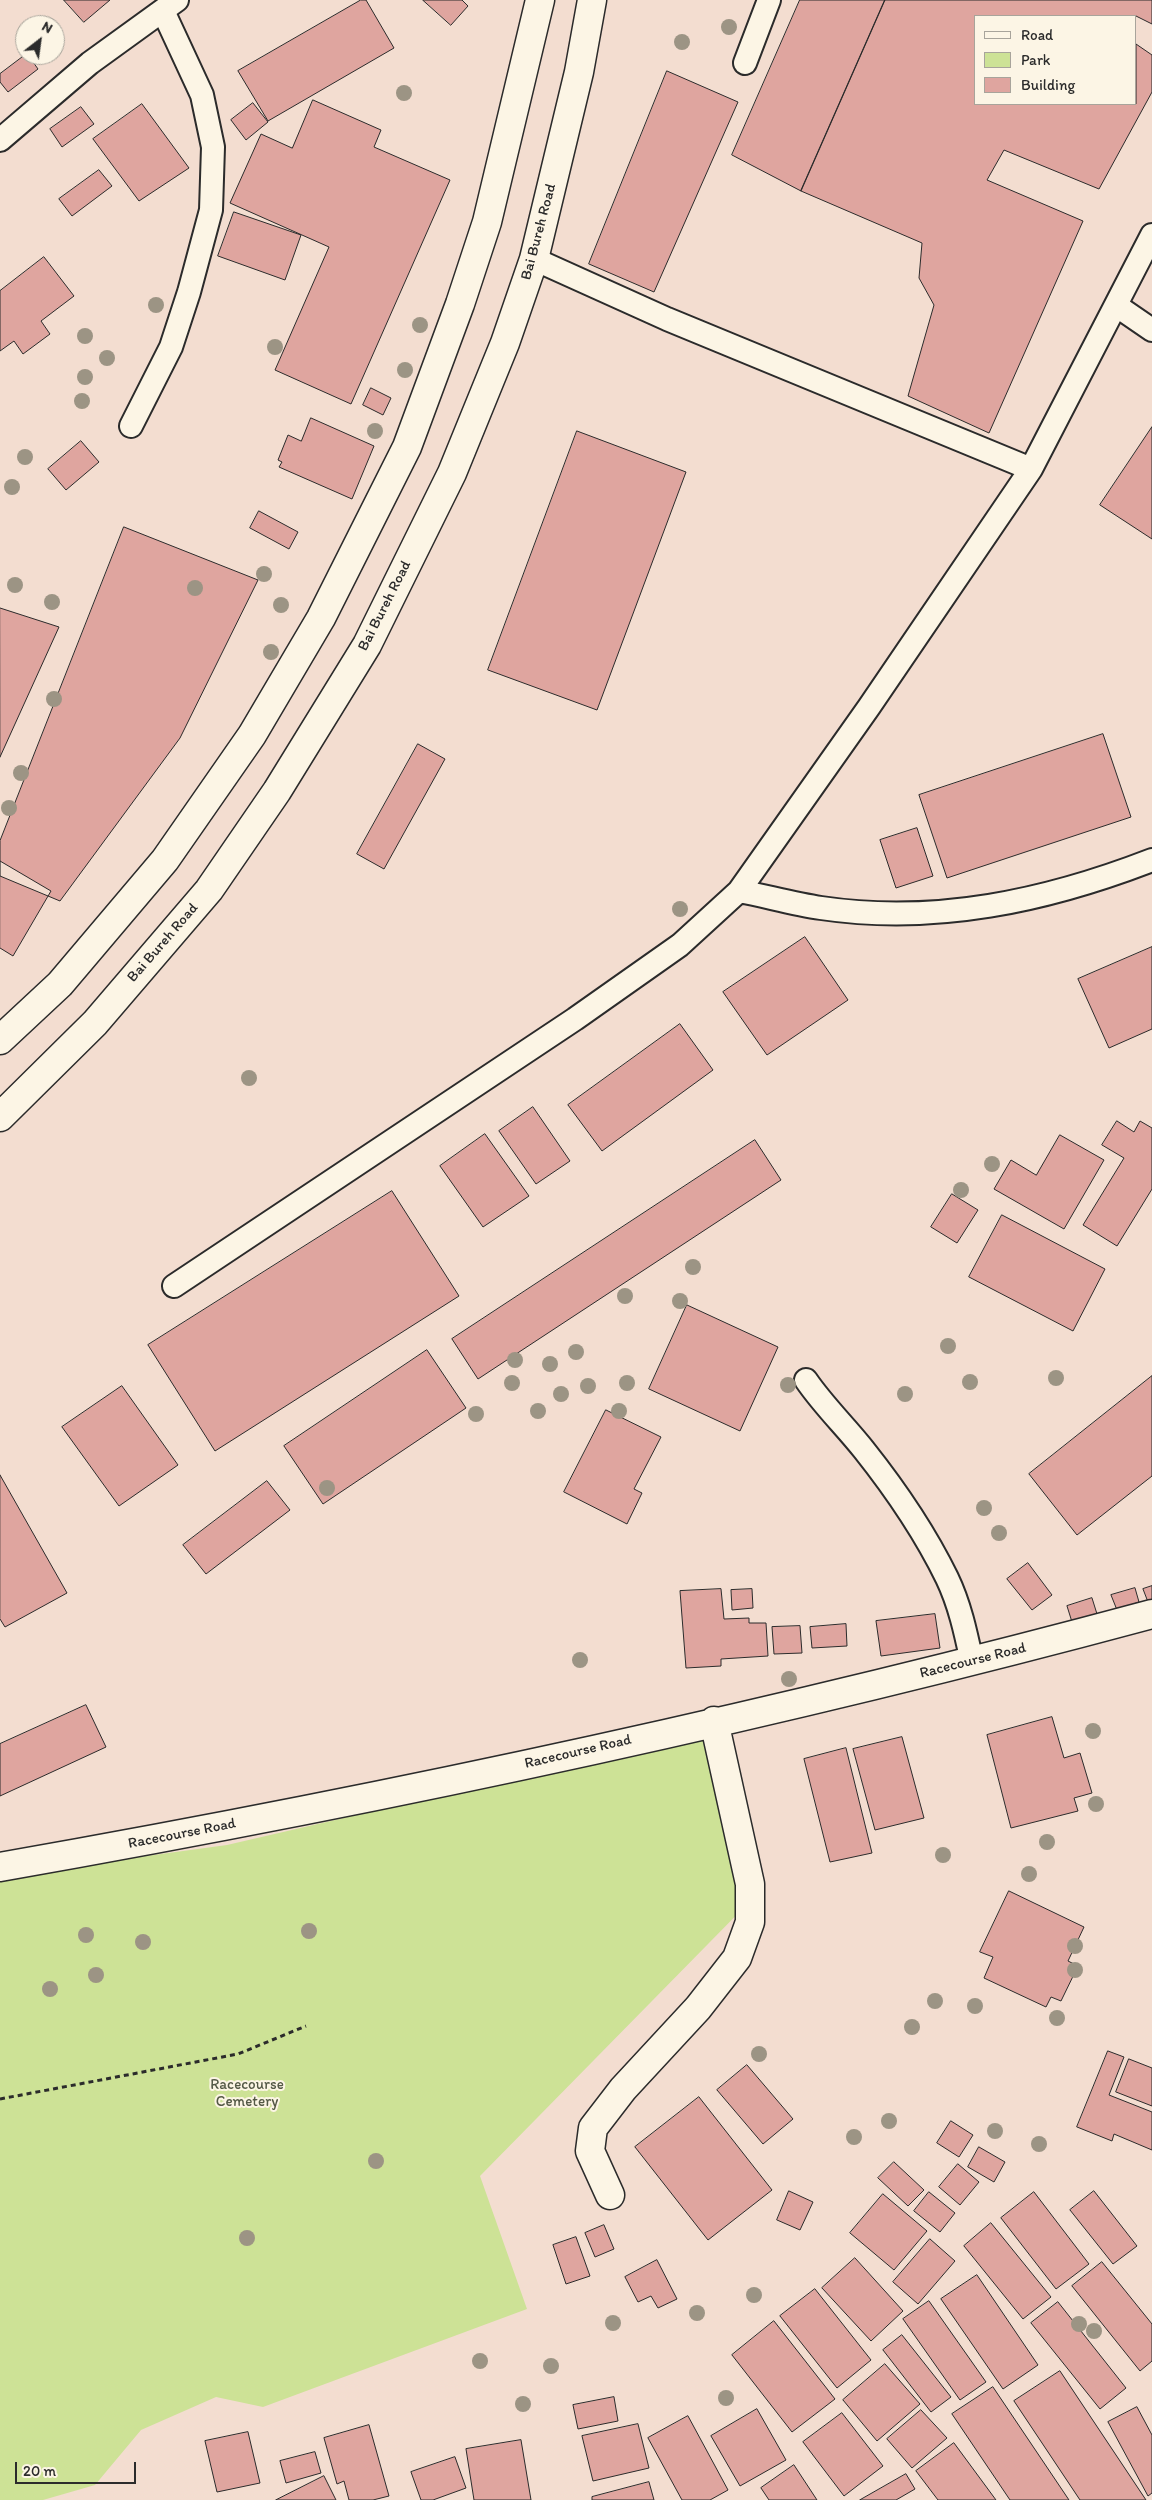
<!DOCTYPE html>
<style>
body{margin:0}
#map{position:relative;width:1152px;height:2500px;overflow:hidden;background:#f3ddd0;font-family:Itim,sans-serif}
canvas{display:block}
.legend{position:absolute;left:974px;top:15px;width:162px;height:90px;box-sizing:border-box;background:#fcf5e5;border:1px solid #a8a49b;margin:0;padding:6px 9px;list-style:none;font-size:15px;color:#2b2b2b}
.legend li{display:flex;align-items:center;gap:10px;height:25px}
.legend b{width:25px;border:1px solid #a8a49b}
.north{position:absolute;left:15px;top:15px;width:50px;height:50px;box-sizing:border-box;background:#fcf5e5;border:1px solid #a8a49b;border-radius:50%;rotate:30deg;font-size:14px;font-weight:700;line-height:20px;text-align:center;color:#2b2b2b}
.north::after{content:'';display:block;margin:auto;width:18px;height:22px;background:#2b2b2b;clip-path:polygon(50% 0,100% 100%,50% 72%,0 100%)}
.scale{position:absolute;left:15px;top:2462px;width:121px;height:22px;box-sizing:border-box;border:2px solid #2b2b2b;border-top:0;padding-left:6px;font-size:15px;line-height:18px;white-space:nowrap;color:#2b2b2b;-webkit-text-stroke:4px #fcf5e5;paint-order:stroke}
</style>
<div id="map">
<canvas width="1152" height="2500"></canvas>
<ul class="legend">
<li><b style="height:6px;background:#fcf5e5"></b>Road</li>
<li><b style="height:14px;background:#cde296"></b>Park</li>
<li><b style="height:14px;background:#dfa59f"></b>Building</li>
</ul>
<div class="north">N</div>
<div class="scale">20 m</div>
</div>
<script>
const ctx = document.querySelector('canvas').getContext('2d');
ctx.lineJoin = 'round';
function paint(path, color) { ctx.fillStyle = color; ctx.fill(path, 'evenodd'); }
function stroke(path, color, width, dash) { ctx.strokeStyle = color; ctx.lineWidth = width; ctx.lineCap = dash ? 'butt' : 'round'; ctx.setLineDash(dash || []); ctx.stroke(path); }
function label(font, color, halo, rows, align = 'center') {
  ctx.font = font + ' Itim,sans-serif'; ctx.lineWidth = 4; ctx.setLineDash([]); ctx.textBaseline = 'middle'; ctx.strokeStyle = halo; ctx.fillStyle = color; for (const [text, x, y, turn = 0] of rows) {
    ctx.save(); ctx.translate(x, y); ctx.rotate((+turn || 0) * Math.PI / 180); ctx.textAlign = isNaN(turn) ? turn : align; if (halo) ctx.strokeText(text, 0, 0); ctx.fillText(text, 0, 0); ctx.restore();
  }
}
paint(new Path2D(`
 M728,1729L765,1886L480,2176L527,2309L263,2407L216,2397L141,2430L95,2485L43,2500H0V1876L227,1845Z`), '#cde296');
const building = new Path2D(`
 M64,0H110L84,22Z
 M361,0H366L394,48L268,121L238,71Z
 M423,0H462L468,6L451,25Z
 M800,0H885L801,191L732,155Z
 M885,0H1152V24L1136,16H976V104H1136V44L1152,55V92L1099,189L1004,150L987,180L1083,221L989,433L908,396L934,305L919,278L922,243L801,191Z
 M25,55H28L38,69L8,92L0,82V74Z
 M667,71L738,102L654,292L589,264Z
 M313,100L381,130L374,147L450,180L351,404L275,370L329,247L230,203L261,134L292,148Z
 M253,103L268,122L246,140L231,120Z
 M142,104L189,168L139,201L93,139Z
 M81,107L94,124L62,147L50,129Z
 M99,170L112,186L72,216L59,199Z
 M234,212L301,235L285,280L218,256Z
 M44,257L74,296L41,321L50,334L23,354L14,341L0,351V291Z
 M371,388L391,398L383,415L363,405Z
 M311,418L374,446L352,499L279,467L282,462L278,460L288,435L301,441Z
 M1152,427V539L1100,505Z
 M577,431L686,472L597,710L488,670Z
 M81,441L99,462L66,490L48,469Z
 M259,511L298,532L289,549L250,528Z
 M124,527L258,580L180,738L60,901L0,876V841Z
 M0,608L59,627L0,757Z
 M1103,734L1131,817L947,878L919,795Z
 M418,744L445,759L384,869L357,854Z
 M917,828L933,876L896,888L880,840Z
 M0,861L51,891L13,956L0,948Z
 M805,937L848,1000L767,1055L723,992Z
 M1152,947V1029L1109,1048L1078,979Z
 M680,1024L713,1070L602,1151L568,1105Z
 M533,1107L570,1161L536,1184L499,1131Z
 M1117,1121L1134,1132L1140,1121L1152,1128V1189L1117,1246L1083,1225L1124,1158L1102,1145Z
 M485,1134L529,1196L483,1227L440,1166Z
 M1060,1135L1104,1160L1064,1229L994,1189L1011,1160L1036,1175Z
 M755,1140L781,1180L478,1379L452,1339Z
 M392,1191L459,1296L215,1451L148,1345Z
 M952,1194L978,1210L957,1243L931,1227Z
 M1002,1215L1105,1269L1073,1331L969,1277Z
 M687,1305L778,1347L740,1431L649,1389Z
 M427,1350L466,1408L323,1504L284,1446Z
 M1152,1376V1476L1077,1535L1029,1474Z
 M122,1386L178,1465L119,1506L62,1427Z
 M606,1410L661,1437L634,1489L642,1493L627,1524L564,1492Z
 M0,1475L67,1593L5,1627L0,1619Z
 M267,1481L290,1510L206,1574L183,1545Z
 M1028,1563L1052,1595L1032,1610L1007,1579Z
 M1152,1586V1601L1148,1602L1143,1589Z
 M1135,1588L1139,1602L1117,1610L1111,1595Z
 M721,1589L724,1619L749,1618V1623H766L768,1656L721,1659V1666L686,1668L680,1591Z
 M752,1589L753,1608L732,1610L731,1590Z
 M1092,1598L1097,1614L1072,1622L1067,1606Z
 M935,1614L940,1648L881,1656L876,1621Z
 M846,1624L847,1646L812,1648L810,1627Z
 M800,1626L802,1653L774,1654L772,1627Z
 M86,1705L106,1747L0,1796V1744Z
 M1052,1717L1064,1758L1080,1753L1092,1793L1074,1798L1078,1811L1011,1828L987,1735Z
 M902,1737L924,1818L875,1830L853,1749Z
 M846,1748L872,1853L830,1862L804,1759Z
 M1009,1891L1084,1927L1068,1961L1078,1966L1061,2001L1051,1997L1046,2007L984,1978L993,1957L980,1952Z
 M1108,2051L1124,2057L1109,2095L1152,2112V2150L1114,2134L1112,2141L1077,2127Z
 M1129,2059L1152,2068V2106L1116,2092Z
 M747,2065L793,2119L763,2144L717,2090Z
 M699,2097L772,2190L708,2240L635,2147Z
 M951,2121L973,2135L959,2157L937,2143Z
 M979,2147L1005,2162L994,2182L968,2167Z
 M894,2162L924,2190L908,2206L878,2178Z
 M958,2164L979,2182L960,2205L939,2187Z
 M789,2191L813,2202L800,2230L777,2220Z
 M1094,2191L1137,2246L1113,2264L1070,2210Z
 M929,2192L955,2213L940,2232L914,2211Z
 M1034,2192L1089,2264L1056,2289L1001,2218Z
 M883,2194L927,2231L894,2270L850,2233Z
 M991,2223L1051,2297L1023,2319L964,2246Z
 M604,2225L614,2249L595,2257L585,2233Z
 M576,2237L590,2276L566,2284L553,2245Z
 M930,2239L955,2261L918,2304L893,2282Z
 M855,2258L903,2311L871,2341L822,2288Z
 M657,2260L677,2299L658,2308L651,2296L638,2302L625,2277Z
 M1102,2262L1152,2324V2361L1140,2371L1072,2286Z
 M977,2275L1038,2365L1003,2389L941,2299Z
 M815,2289L871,2360L837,2388L780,2316Z
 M929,2301L986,2382L960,2400L903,2319Z
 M1058,2302L1126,2388L1100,2409L1031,2323Z
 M774,2321L835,2399L792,2432L732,2355Z
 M902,2335L951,2397L931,2412L883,2350Z
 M885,2364L920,2404L877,2441L843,2400Z
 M1060,2371L1146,2500H1080L1014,2401Z
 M993,2387L1069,2500H1010L952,2414Z
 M614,2397L618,2421L578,2429L573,2405Z
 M1137,2407L1152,2435V2493L1148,2496L1108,2422Z
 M757,2409L786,2460L740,2486L711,2436Z
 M921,2410L947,2438L912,2468L887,2439Z
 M842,2413L883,2466L844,2496L803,2442Z
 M688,2416L728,2490L710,2500H682L648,2438Z
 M638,2424L649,2468L593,2481L582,2436Z
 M369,2425L389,2496L373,2500H349L344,2481L337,2484L324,2438Z
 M248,2432L260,2483L217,2492L205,2441Z
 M521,2440L531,2500H474L466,2449Z
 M954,2443L996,2500H938L916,2471Z
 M315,2452L321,2473L286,2483L280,2461Z
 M455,2457L466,2488L433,2500H421L411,2472Z
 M794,2465L817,2500H769L761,2488Z
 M906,2474L915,2489L896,2500H860Z
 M324,2476L336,2500H276Z
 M649,2482L654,2500H592V2497Z`);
paint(building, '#dfa59f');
stroke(building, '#2b2b2b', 1);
const service = new Path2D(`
 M745,63L769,0
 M0,140L90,63L177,0
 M534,259L667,319L1031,469L1152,235
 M1117,306L1152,330
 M131,426L171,347L189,292L211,210L213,147L202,95L163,11
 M739,891C766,896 793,904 821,908C935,925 1046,901 1152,860
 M174,1286L575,1019L680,945L739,891L869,707L1031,469
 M806,1380C823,1405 845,1426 864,1450C895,1489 925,1533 947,1578C960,1605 966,1634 972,1662`);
const minor = new Path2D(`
 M0,1867C387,1799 773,1716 1152,1614
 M610,2195L590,2151L593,2128L623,2089L698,2008L737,1958L750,1922V1884L714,1721`);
const trunk = new Path2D(`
 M0,1040L60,984L165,860L252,735L321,618L407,447L460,304L487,222L540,0
 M0,1117L95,1023L209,890L277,791L367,645L452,473L505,343L534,259L579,72L592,0`);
stroke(service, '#2b2b2b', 26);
stroke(minor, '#2b2b2b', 31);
stroke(trunk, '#2b2b2b', 31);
stroke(new Path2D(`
 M0,2099L238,2054L306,2026`), '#2b2b2b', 3, [5, 4]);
stroke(service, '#fcf5e5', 22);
stroke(minor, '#fcf5e5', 28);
stroke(trunk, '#fcf5e5', 28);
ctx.fillStyle = '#9c9484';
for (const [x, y] of [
 [729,27],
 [682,42],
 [404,93],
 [156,305],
 [420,325],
 [85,336],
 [275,347],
 [107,358],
 [405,370],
 [85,377],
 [82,401],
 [375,431],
 [25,457],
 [12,487],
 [264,574],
 [15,585],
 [195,588],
 [52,602],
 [281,605],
 [271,652],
 [54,699],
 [21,773],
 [9,808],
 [680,909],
 [249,1078],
 [992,1164],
 [961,1190],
 [693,1267],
 [625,1296],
 [680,1301],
 [948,1346],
 [576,1352],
 [515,1360],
 [550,1364],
 [1056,1378],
 [970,1382],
 [512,1383],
 [627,1383],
 [788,1385],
 [588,1386],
 [561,1394],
 [905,1394],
 [538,1411],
 [619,1411],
 [476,1414],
 [327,1488],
 [984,1508],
 [999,1533],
 [580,1660],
 [789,1679],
 [1093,1731],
 [1096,1804],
 [1047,1842],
 [943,1855],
 [1029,1874],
 [309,1931],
 [86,1935],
 [143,1942],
 [1075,1946],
 [1075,1970],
 [96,1975],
 [50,1989],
 [935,2001],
 [975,2006],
 [1057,2018],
 [912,2027],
 [759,2054],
 [889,2121],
 [995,2131],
 [854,2137],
 [1039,2144],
 [376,2161],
 [247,2238],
 [754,2295],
 [697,2313],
 [613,2323],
 [1079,2324],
 [1094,2331],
 [480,2361],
 [551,2366],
 [726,2398],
 [523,2404]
]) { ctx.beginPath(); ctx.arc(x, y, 8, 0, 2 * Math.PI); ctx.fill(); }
label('15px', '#2b2b2b', '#fcf5e5', [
 ["Bai Bureh Road",539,232,-75],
 ["Bai Bureh Road",385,606,-63],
 ["Bai Bureh Road",163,943,-49],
 ["Racecourse Road",973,1661,-14],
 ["Racecourse Road",578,1752,-13],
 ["Racecourse Road",182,1834,-11]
]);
label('15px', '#545946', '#fcf5e5', [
 ["Racecourse",247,2085],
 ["Cemetery",247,2102]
]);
</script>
